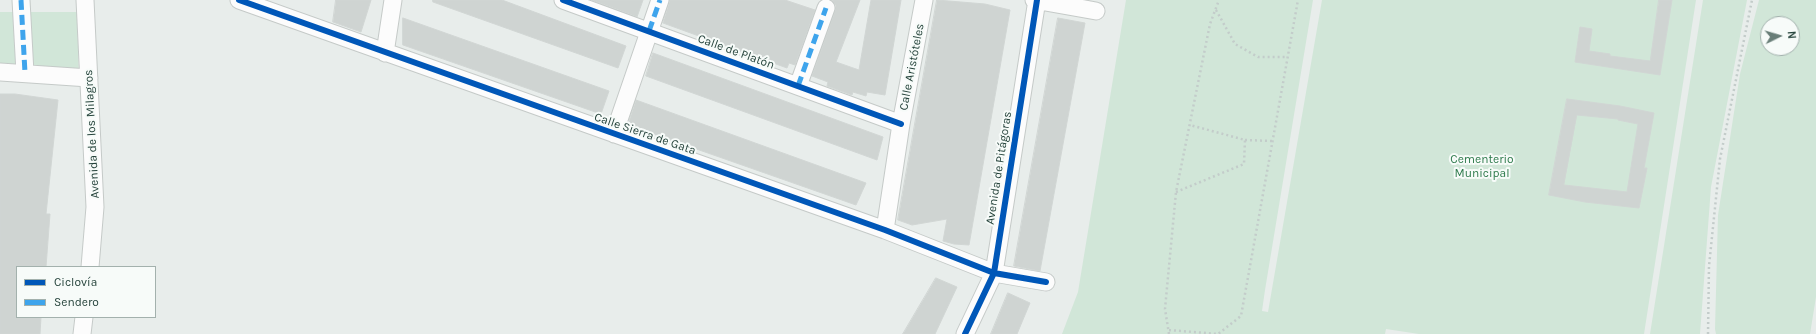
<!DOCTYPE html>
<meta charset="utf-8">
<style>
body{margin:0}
#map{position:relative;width:1816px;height:334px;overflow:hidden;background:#e8edeb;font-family:Karla,sans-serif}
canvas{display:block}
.legend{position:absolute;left:16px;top:266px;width:140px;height:52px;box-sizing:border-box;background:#f7fbf9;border:1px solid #a3b1ad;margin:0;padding:5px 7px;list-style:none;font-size:12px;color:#24423a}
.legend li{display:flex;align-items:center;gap:8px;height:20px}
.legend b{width:20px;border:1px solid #a3b1ad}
.north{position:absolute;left:1760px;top:16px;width:40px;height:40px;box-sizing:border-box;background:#f7fbf9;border:1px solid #a3b1ad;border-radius:50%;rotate:85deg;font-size:11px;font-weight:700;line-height:16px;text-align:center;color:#24423a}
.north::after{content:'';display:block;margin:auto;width:14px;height:18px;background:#697e78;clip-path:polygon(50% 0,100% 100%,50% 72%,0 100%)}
</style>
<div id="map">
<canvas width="1816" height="334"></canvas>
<ul class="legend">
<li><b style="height:5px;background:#0057b8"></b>Ciclovía</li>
<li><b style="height:5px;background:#3ea4ec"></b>Sendero</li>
</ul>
<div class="north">N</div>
</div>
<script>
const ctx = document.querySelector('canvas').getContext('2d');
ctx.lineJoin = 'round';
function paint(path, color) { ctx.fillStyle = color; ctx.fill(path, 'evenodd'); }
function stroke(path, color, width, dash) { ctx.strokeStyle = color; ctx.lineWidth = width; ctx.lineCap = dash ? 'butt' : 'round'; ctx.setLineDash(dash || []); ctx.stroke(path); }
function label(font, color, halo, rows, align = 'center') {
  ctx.font = font + ' Karla,sans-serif'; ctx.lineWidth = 4; ctx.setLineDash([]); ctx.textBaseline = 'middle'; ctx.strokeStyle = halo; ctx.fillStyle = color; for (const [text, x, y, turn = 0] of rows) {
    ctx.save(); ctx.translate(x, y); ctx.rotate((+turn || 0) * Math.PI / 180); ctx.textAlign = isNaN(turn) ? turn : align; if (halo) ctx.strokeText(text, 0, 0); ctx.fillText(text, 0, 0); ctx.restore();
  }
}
paint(new Path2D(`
 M1126,0H1313L1265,290L1262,311L1268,312L1322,0H1696L1644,334H1419L1386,329L1385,334H1062L1078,292Z
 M1703,0H1747L1711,187L1700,334H1650Z
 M1759,0H1816V297L1810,334H1716L1715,329L1718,215L1740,74ZM1768,24H1792V48H1768Z
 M0,12H77L79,81L0,74Z`), '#d1e6d8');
const building = new Path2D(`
 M336,0H371L361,32L333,22Z
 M433,0H502L626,46L618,68L433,2Z
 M592,0H643L637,17Z
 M670,0H785L815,10L795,65L789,63L787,68L663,23Z
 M832,0H860L836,62L859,70L871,0H901L885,95L867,92L866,96L853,92L852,95L827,86L828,82L812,76L835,11L836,6Z
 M937,0L985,4L1010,10L969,245L954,244L943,241L947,219L912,225L898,220Z
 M1659,0H1672L1660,75L1575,62L1580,27L1592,29L1589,51L1610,54V56L1650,61Z
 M403,18L609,91L601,114L403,45Z
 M1058,18L1085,23L1040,271L1014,266Z
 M653,53L883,137L877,160L646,76Z
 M0,94H15L58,100L46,214H50L46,267H17V317H41L40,334H0Z
 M1567,99L1620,106L1654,113L1644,168H1647L1639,208L1585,202L1549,195ZM1577,115L1618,119V120L1638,124L1627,192L1564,185Z
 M636,100L866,183L856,205L628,125Z
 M936,278L957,287L935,334H903Z
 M1008,293L1030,303L1017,334H991Z`);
paint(building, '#cfd4d2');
stroke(building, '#d1d6d4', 1);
const street = new Path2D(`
 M21,0L25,73
 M85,0L95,207L90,267
 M239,0L885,230L994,273L1046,282
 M563,0L901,124
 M1034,0L1096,11
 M385,53L393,0
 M0,72L89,78
 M798,86L826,8
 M614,134L660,0
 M885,230L901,124L924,0
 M82,334L84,317
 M965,334L994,273L1037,0`);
stroke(street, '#c5cac8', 19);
stroke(new Path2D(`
 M1216,10L1235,44L1258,57H1287
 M1245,140L1272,141
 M1176,192L1244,164L1245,140L1190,125
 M1169,330L1218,334L1241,316L1298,0
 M1169,334L1165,309L1176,192L1210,24L1219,0
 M1708,334L1709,266L1720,159L1752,0`), '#c3ccca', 2.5, [2, 3]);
stroke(street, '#fcfcfc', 17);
stroke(new Path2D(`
 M21,0L25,73
 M649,31L660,0
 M798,86L826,8`), '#3ea4ec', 5, [10, 5]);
stroke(new Path2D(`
 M239,0L885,230L994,273L1046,282
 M563,0L901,124
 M965,334L994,273L1037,0`), '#0057b8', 6);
label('12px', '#24423a', '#f7fbf9', [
 ["Calle de Platón",736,52,20],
 ["Calle Aristóteles",912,67,-79],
 ["Avenida de los Milagros",92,134,-93],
 ["Calle Sierra de Gata",645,134,19],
 ["Avenida de Pitágoras",999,168,-81]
]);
label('12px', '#2d7a4b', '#f7fbf9', [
 ["Cementerio",1482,160],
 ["Municipal",1482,174]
]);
</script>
